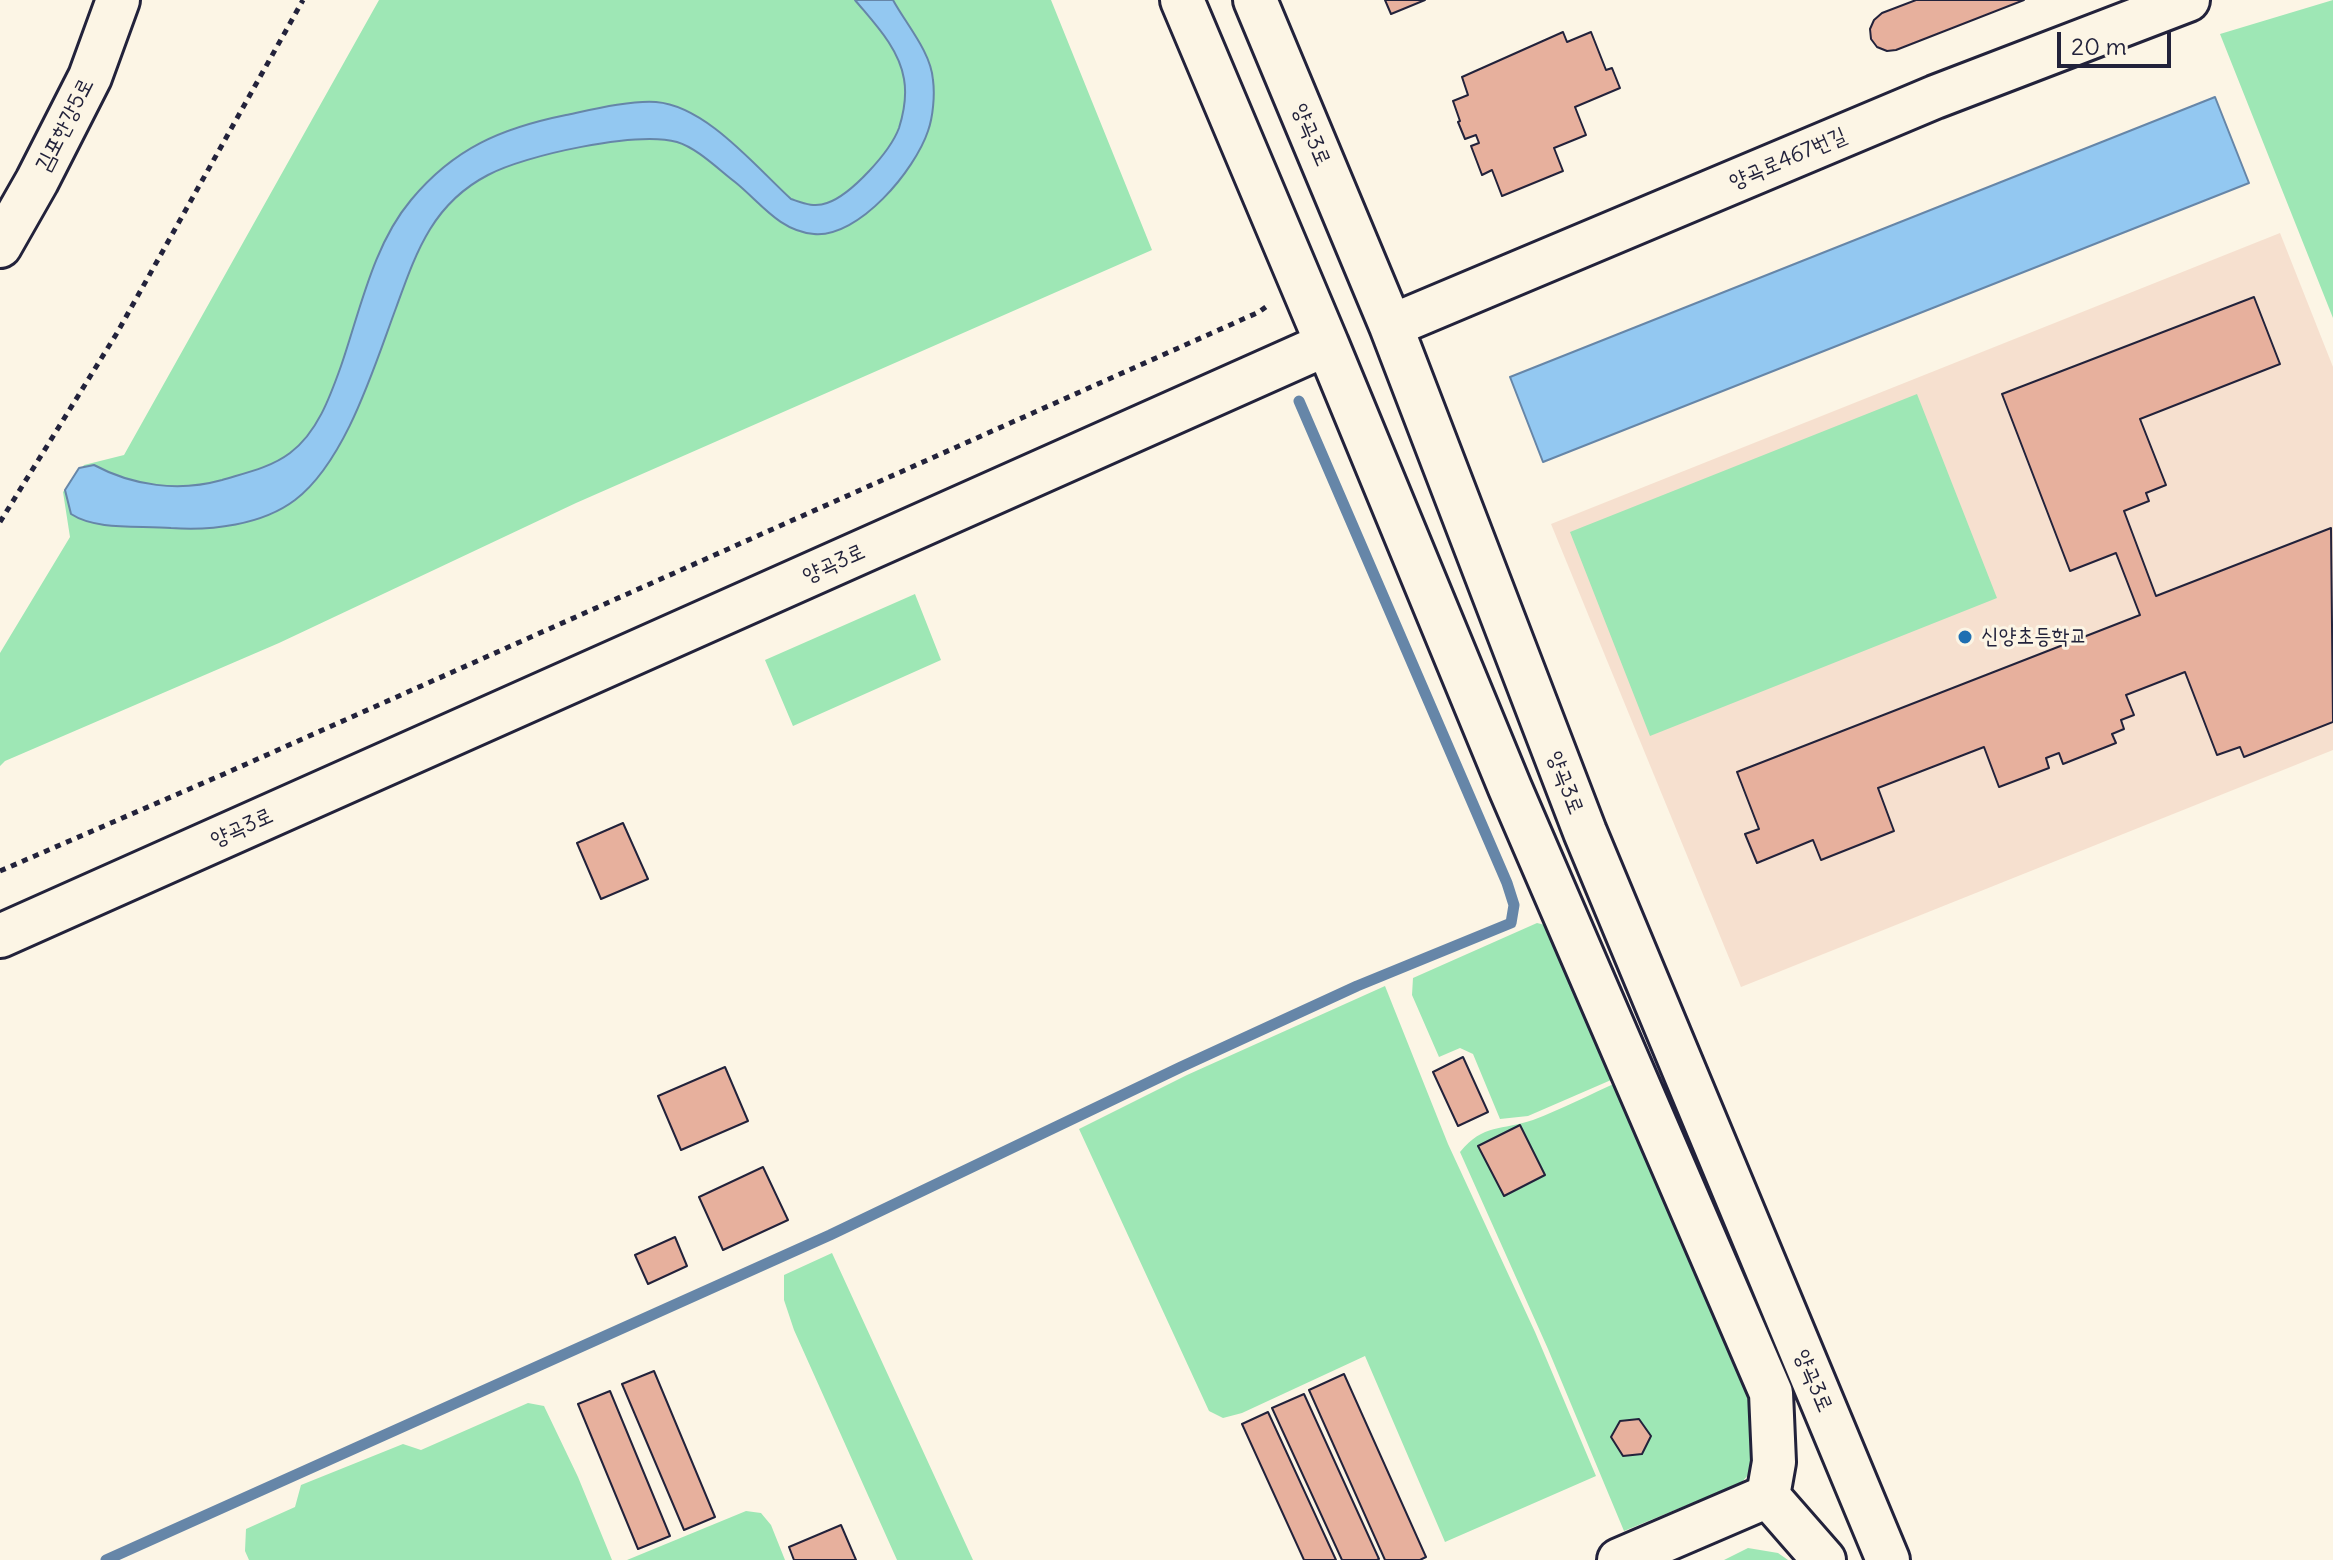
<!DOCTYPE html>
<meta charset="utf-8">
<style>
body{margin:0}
#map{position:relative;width:2333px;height:1560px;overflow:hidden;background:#fcf5e5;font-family:Delius,sans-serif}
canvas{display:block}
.scale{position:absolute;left:2057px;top:32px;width:114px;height:36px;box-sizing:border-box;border:4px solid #22223b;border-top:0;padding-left:10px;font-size:24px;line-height:28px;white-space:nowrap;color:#22223b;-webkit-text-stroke:6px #fcf5e5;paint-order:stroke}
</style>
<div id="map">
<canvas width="2333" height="1560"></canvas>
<div class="scale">20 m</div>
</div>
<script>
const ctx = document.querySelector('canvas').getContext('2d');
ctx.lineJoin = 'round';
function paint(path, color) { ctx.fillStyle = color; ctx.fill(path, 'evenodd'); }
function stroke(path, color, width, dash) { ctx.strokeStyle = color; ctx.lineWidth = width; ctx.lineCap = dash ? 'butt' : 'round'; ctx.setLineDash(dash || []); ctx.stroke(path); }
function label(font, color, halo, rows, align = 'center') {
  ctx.font = font + ' Delius,"Poor Story",sans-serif'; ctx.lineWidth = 6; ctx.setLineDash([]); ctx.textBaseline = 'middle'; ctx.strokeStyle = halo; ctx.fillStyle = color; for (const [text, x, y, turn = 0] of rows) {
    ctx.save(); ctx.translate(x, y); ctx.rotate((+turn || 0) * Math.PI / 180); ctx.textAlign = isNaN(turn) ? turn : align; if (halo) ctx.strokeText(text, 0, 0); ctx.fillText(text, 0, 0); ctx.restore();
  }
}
paint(new Path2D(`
 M2280,233L2333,367V750L1741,987L1551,524Z`), '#f6e0cf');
paint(new Path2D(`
 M379,0H1051L1152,250L576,503L279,643L5,761L0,766V653L70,537L63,492L84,465L124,455Z
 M2333,0V318L2220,34Z
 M1917,394L1997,598L1650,736L1570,532Z
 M915,594L941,660L793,726L765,660Z
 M1537,923L1545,925L1552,933L1618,1077L1528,1116L1500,1119L1473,1054L1460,1048L1439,1057L1412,995L1413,978Z
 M1385,986L1448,1144L1535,1332L1596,1476L1445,1542L1365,1356L1242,1413L1223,1418L1209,1411L1079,1129L1187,1075Z
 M1620,1081L1753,1392L1758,1464L1741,1483L1624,1531L1548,1349L1460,1152C1484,1123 1501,1131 1533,1120C1562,1109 1591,1094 1620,1081Z
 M832,1253L973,1560H897L794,1330L784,1300V1275Z
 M528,1403L544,1406L578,1477L612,1560H249L245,1551L246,1529L295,1507L301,1485L403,1444L421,1450Z
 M746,1511L761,1513L771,1525L785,1560H627Z
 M1748,1548L1778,1553L1788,1560H1724Z`), '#9ee7b5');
const water = new Path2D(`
 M855,0H893C906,24 931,52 933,80C935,95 933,117 928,131C915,170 859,238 814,234C779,231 760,202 735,182C718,169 697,148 677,142C637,131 525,155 488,175C432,204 416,253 396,308C374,367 346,461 295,500C262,525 211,531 171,528C141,525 97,531 71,514L65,490L79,468L94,465C133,486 179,492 222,480C245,473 270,468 290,453C317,433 330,397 341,366C360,311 373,245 411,200C454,148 502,128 566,115C590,110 632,100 656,102C706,106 755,166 791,199C803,203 814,208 827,203C851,195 890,152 899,128C904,112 907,96 904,79C899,48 874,23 855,0Z
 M2215,97L2249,183L1543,462L1510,377Z`);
paint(water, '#93c8f1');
stroke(water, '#6686a8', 2);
stroke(new Path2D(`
 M106,1560L830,1235L1181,1067L1357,986L1511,923L1514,905L1507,883L1299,401`), '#6686a8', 11);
const building = new Path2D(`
 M1385,0H1425L1391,14Z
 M1916,0H2024L1896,50L1887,51L1877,47L1871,39L1870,29L1874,20L1882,13Z
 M1563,32L1567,42L1591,32L1606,70L1612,68L1620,88L1575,107L1586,135L1554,148L1563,171L1502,196L1492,170L1482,175L1471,146L1479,143L1476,135L1465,139L1458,122L1460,121L1453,101L1468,95L1462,77Z
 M2254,297L2280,364L2140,419L2166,485L2146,493L2149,501L2124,511L2156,596L2331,528L2333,722L2244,757L2240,747L2217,755L2185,672L2126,695L2134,715L2121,720L2124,729L2112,734L2116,743L2063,764L2059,753L2046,758L2049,768L1999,787L1984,747L1878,788L1894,831L1821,860L1813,840L1757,863L1745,834L1759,829L1737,772L2140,615L2116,553L2070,571L2002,394Z
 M623,823L648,879L601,899L577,843Z
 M1463,1057L1488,1112L1458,1126L1433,1072Z
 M725,1067L748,1121L681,1150L658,1096Z
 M1520,1125L1545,1175L1504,1196L1478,1146Z
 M763,1167L788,1220L723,1250L699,1197Z
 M675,1237L687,1266L648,1284L635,1255Z
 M654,1371L715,1517L684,1530L622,1384Z
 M1344,1374L1426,1557L1420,1560H1385L1309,1390Z
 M610,1391L670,1536L638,1549L578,1404Z
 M1304,1394L1379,1559L1377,1560H1342L1272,1408Z
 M1268,1412L1336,1560H1304L1242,1424Z
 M1639,1419L1651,1436L1642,1454L1623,1456L1611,1437L1620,1421Z
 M841,1525L856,1560H794L789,1547Z`);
paint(building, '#e7b09d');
stroke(building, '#22223b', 2);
const minor = new Path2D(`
 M1255,0L1391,326L1585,832L1888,1560
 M0,246L37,181L90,77L118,0
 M1391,326L1935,97L2188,0
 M1327,344L1510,788L1771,1393L1774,1462L1768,1496
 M0,936L1327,344L1182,0
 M1768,1496L1824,1560
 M1619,1560L1768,1496`);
stroke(minor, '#22223b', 48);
stroke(new Path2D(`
 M0,522L117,333L303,0
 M0,871L224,774L1259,312L1267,306`), '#22223b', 5, [6, 6]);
stroke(minor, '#fcf5e5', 42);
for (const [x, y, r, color] of [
 [1965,637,8,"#1f6fb2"]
]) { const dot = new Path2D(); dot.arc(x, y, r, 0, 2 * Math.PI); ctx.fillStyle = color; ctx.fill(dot); stroke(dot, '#fcf5e5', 3); }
label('22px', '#22223b', '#fcf5e5', [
 ["김포한강5로",65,125,-63],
 ["양곡3로",1311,135,67],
 ["양곡로467번길",1788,159,-23],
 ["양곡3로",834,564,-24],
 ["양곡3로",1565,783,69],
 ["양곡3로",242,828,-24],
 ["양곡3로",1813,1381,67]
]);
label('22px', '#22223b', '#fcf5e5', [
 ["신양초등학교",1981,637]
], 'left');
</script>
